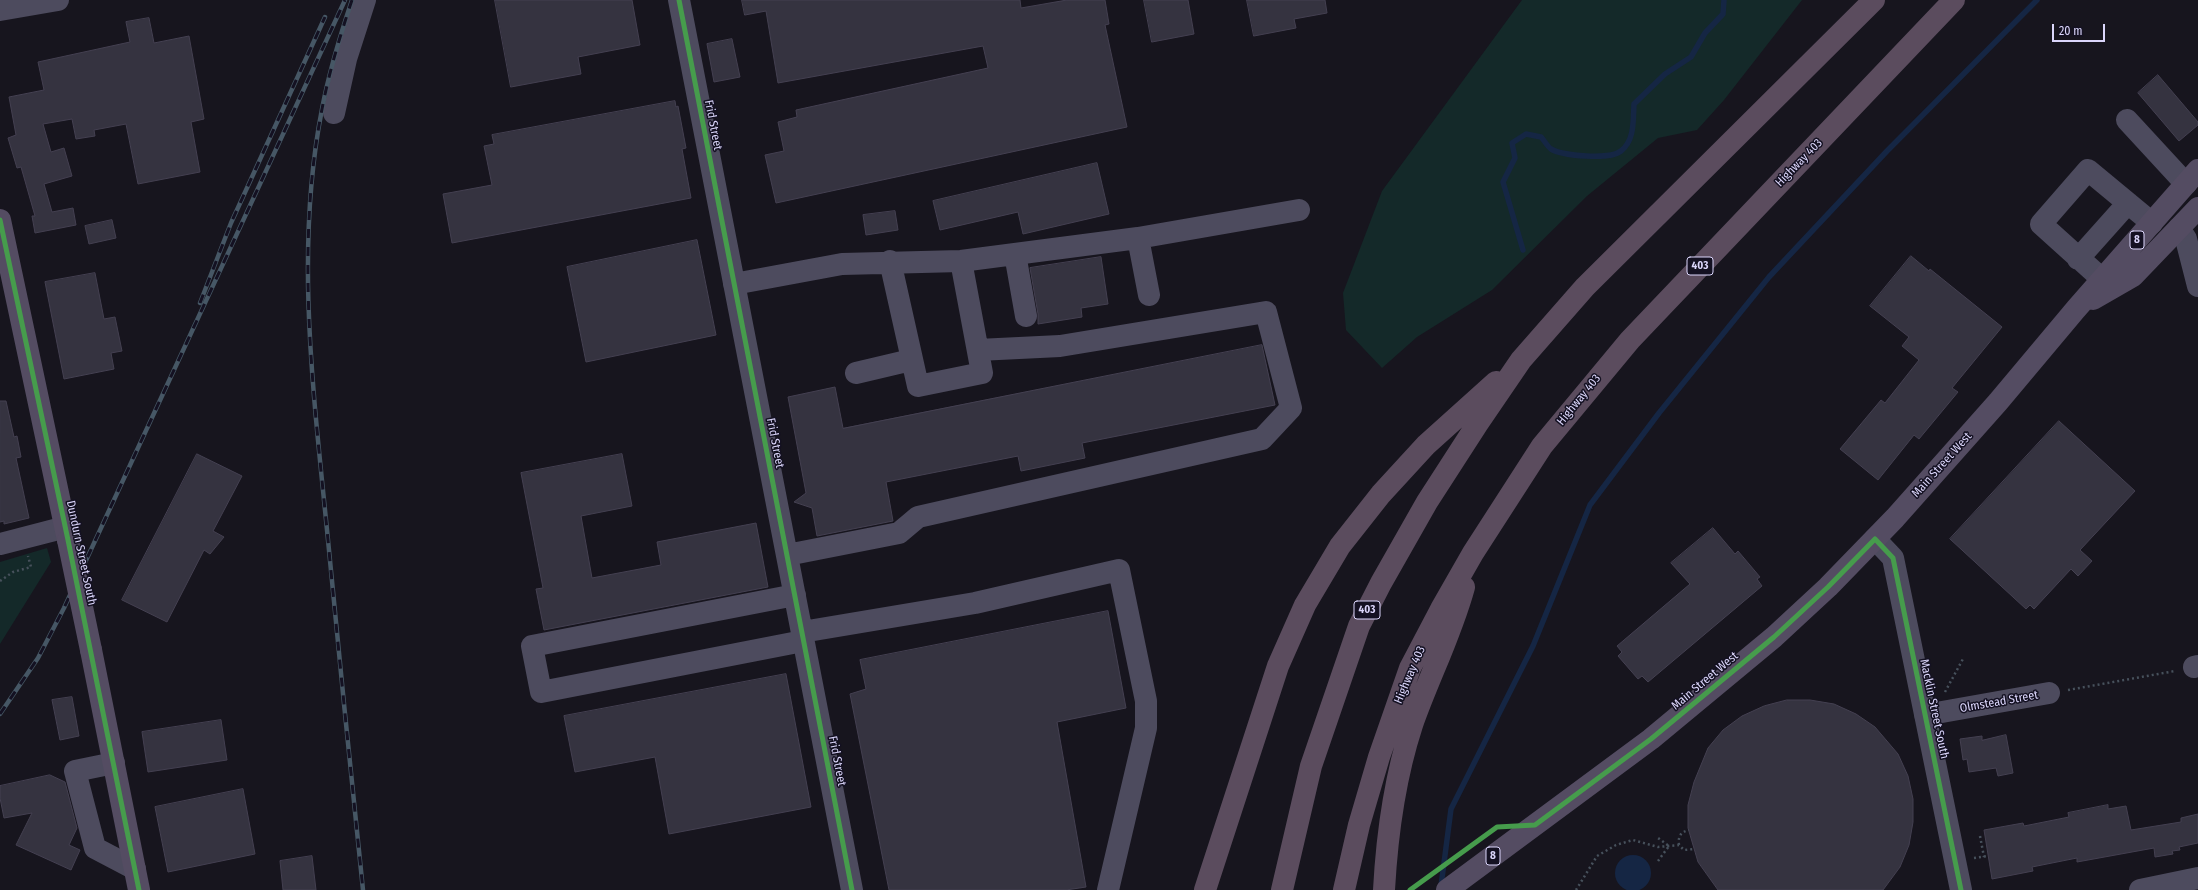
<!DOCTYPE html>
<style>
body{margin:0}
#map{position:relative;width:2198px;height:890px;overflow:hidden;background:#17151e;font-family:"Fira Sans Condensed",sans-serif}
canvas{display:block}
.scale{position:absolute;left:2052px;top:24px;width:53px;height:18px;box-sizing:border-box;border:2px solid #dbd6fb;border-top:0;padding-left:5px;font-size:12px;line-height:14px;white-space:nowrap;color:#dbd6fb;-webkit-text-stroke:3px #141122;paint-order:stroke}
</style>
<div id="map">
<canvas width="2198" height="890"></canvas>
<div class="scale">20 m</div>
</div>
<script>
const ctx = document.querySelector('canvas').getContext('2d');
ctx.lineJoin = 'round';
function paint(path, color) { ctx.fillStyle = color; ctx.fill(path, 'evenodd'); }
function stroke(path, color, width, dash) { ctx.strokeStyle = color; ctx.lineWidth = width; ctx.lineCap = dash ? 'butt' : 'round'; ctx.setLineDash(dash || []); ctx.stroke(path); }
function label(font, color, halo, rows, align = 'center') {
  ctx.font = font + ' "Fira Sans Condensed",sans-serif'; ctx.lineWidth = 3; ctx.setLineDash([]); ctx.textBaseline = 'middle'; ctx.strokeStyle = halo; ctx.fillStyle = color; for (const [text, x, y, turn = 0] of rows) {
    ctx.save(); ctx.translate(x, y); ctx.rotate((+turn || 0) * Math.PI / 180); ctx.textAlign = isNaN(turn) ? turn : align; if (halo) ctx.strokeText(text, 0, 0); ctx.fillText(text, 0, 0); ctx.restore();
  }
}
paint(new Path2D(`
 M1522,0H1802L1724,100L1697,130L1658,138L1587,196L1492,290L1417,337L1382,368L1346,330L1343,293L1382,191Z
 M47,548L51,562L0,644V562Z`), '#142929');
paint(new Path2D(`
 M1615 873a18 18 0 1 1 36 0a18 18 0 1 1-36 0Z`), '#152644');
stroke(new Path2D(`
 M1523,250L1503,182L1515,158L1512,143L1526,134L1541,137C1544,140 1547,146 1551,149C1563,156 1610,160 1621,151C1635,140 1633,120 1634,104L1665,74L1691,57L1705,33L1723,14L1724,0
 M1441,886L1451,809L1533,646L1590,505L1659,413L1769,277L1887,151L2037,0`), '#152644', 5.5);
const building = new Path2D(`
 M495,0H632L640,45L578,57L581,74L511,87Z
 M742,0H1020L1021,8L1067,0H1105L1109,24L1105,25L1127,127L776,203L765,155L784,151L778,122L797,117L796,110L988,68L983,46L778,83L766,11L745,15Z
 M1144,0H1188L1194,34L1152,42Z
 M1247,0H1325L1327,13L1294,19L1296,28L1254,36Z
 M149,18L154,43L189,36L204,119L191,122L200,172L138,184L126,124L94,130L95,136L76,139L72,119L43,124L51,152L64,148L72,176L44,184L52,212L73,208L76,225L35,233L32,216H35L21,167L17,168L8,138L16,135L9,97L44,90L38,62L130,42L126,22Z
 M732,39L740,77L714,82L707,44Z
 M2158,75L2198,122V125L2179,141L2138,93Z
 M675,101L676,107L678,106L686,148L682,149L691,198L452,243L443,194L492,185L484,146L494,144L492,135Z
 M1097,163L1109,214L1023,234L1018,212L940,230L933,201Z
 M895,211L898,230L866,235L863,215Z
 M112,220L116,238L89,244L85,226Z
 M697,240L716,335L586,362L567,267Z
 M1911,256L1929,271L1930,269L2002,327L1952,388L1958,392L1919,439L1914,435L1878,480L1840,449L1881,400L1885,403L1919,360L1902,346L1909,337L1870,306Z
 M1101,257L1108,304L1081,308L1082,317L1038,324V314L1030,268Z
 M95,273L104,319L115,317L122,351L111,353L114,369L64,379L45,282Z
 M1262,345L1275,405L1082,443L1085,458L1021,471L1018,456L886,482L893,521L817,536L812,508L794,502L806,493L788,397L835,387L843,428Z
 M0,401H6L14,437L17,436L21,457L16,458L29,518L4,524V521L0,522Z
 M2059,421L2135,491L2080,550L2092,561L2078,576L2071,569L2034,609L2030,605L2026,609L1950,539Z
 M197,454L242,476L213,531L224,537L210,554L204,550L167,622L122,600Z
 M622,454L632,506L581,516L592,578L661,565L657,542L756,523L768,587L544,630L536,589L543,588L521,473Z
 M1713,528L1735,554L1738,551L1760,577L1757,579L1762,586L1648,682L1642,676L1638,679L1618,656L1622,652L1617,646L1690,584L1671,563Z
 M1108,611L1126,708L1057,722L1086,887L1066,890H889L850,694L866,689L860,660Z
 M786,674L811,807L669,834L655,757L575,772L564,716Z
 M72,697L79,736L60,740L52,700Z
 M1787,700H1810L1834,704L1856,714L1875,727L1898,754L1908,776L1913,799V822L1909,845L1900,867L1883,890H1718L1698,862L1688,828V805L1694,782L1708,748L1723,730L1742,716L1764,706Z
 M221,720L227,760L148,772L142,732Z
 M2006,735L2013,773L1998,776L1996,768L1969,772L1967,759L1963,760L1960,739L1982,736V740Z
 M50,775L65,782L77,828L69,845L80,850L71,870L16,845L32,813L4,818L0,798V786Z
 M243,789L255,854L168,872L155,807Z
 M2108,805V809L2126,806L2131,830L2181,822V818L2198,814V843L2179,847L2180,850L2172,851L2173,854L2155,857L2154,848L2077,862V858L2032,867L2033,871L1992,879L1984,830L2023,823L2024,826L2069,817L2068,813Z
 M312,856L316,890H283L280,861Z`);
paint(building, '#353340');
stroke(building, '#444051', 1);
stroke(new Path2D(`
 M0,581L13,572L31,567L28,556
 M2068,690L2175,671
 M1945,692L1964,657
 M1980,836L1984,857
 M1679,845C1678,837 1680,832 1689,830
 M1974,858L1988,856
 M1658,861L1669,846L1658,838
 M1576,890L1597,856L1616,845L1633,840L1658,847L1679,845L1684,850L1694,849`), '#47515c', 2.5, [2, 3]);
stroke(new Path2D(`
 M679,0L852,890
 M0,10L58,0
 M334,113L346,59L365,0
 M2127,120L2186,184
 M2179,228L2186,239L2198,286
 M1138,238L1149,295
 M1015,254L1026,316
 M2078,259L2128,203
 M890,261L918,386L982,373L961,261
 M2102,279L2041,224L2088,170L2152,223
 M734,284L842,264L961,261L1138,238L1299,210
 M856,373L911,360
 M1875,539L1893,558L1961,890
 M0,544L66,527
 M787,555L899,533L918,517L1262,439L1291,408L1266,312L1060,346L978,350
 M795,595L532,646L541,692L803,641
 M802,632L975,603L1119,570L1146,701V728L1108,890
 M2194,667L2198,666
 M1925,715L2049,693
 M114,763L75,771L95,848L135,869
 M2140,890L2198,878`), '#4d4b5e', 22);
stroke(new Path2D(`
 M0,220L68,540
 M2093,299L2133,276L2198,208
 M91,650L139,890
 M1447,890L1651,739L1774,637L1828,587L1895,518L1998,402L2076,309L2198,170`), '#544c62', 22);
stroke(new Path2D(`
 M1205,890L1278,666L1305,605L1340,546L1381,494L1426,445L1496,382
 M1282,890L1311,766L1359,626L1381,583L1427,502L1478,423L1521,360L1585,287L1874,0
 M1344,890L1359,825L1379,757L1410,668L1441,609L1473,553L1542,446L1630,340L1954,0
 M1384,890C1387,835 1395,777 1412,725C1428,679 1451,635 1464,587`), '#5b4c5e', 22);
const rail = new Path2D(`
 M352,0C340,36 329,72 322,109C294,251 314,397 328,540C339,657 351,773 363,890
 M200,303L231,223L325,17
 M0,714L38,658L64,608L345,0`);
stroke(rail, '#465765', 4.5);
stroke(rail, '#141122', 3, [9]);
stroke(new Path2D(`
 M68,540L91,650`), '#544c62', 22);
stroke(new Path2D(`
 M679,0L852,890
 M0,220L68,540L139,890
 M1410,890L1497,827L1535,825L1651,739L1774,637L1828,587L1875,539L1893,558L1961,890`), '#469c4c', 5);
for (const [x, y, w] of [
 [2137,240,14],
 [1700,266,26],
 [1367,610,26],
 [1493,856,14]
]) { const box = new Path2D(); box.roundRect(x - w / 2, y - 9, w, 18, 3); ctx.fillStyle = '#141122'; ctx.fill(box); stroke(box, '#dbd6fb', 1); }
label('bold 11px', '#dbd6fb', null, [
 ["8",2137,240],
 ["403",1700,266],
 ["403",1367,610],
 ["8",1493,856]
]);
label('12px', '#dbd6fb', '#141122', [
 ["Frid Street",713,125,79],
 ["Highway 403",1799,163,-46],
 ["Highway 403",1579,400,-51],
 ["Frid Street",775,443,79],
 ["Main Street West",1942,465,-48],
 ["Dundurn Street South",81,553,78],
 ["Highway 403",1410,675,-67],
 ["Main Street West",1705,681,-40],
 ["Olmstead Street",1999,702,-10],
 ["Macklin Street South",1934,709,78],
 ["Frid Street",837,761,79]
]);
</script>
